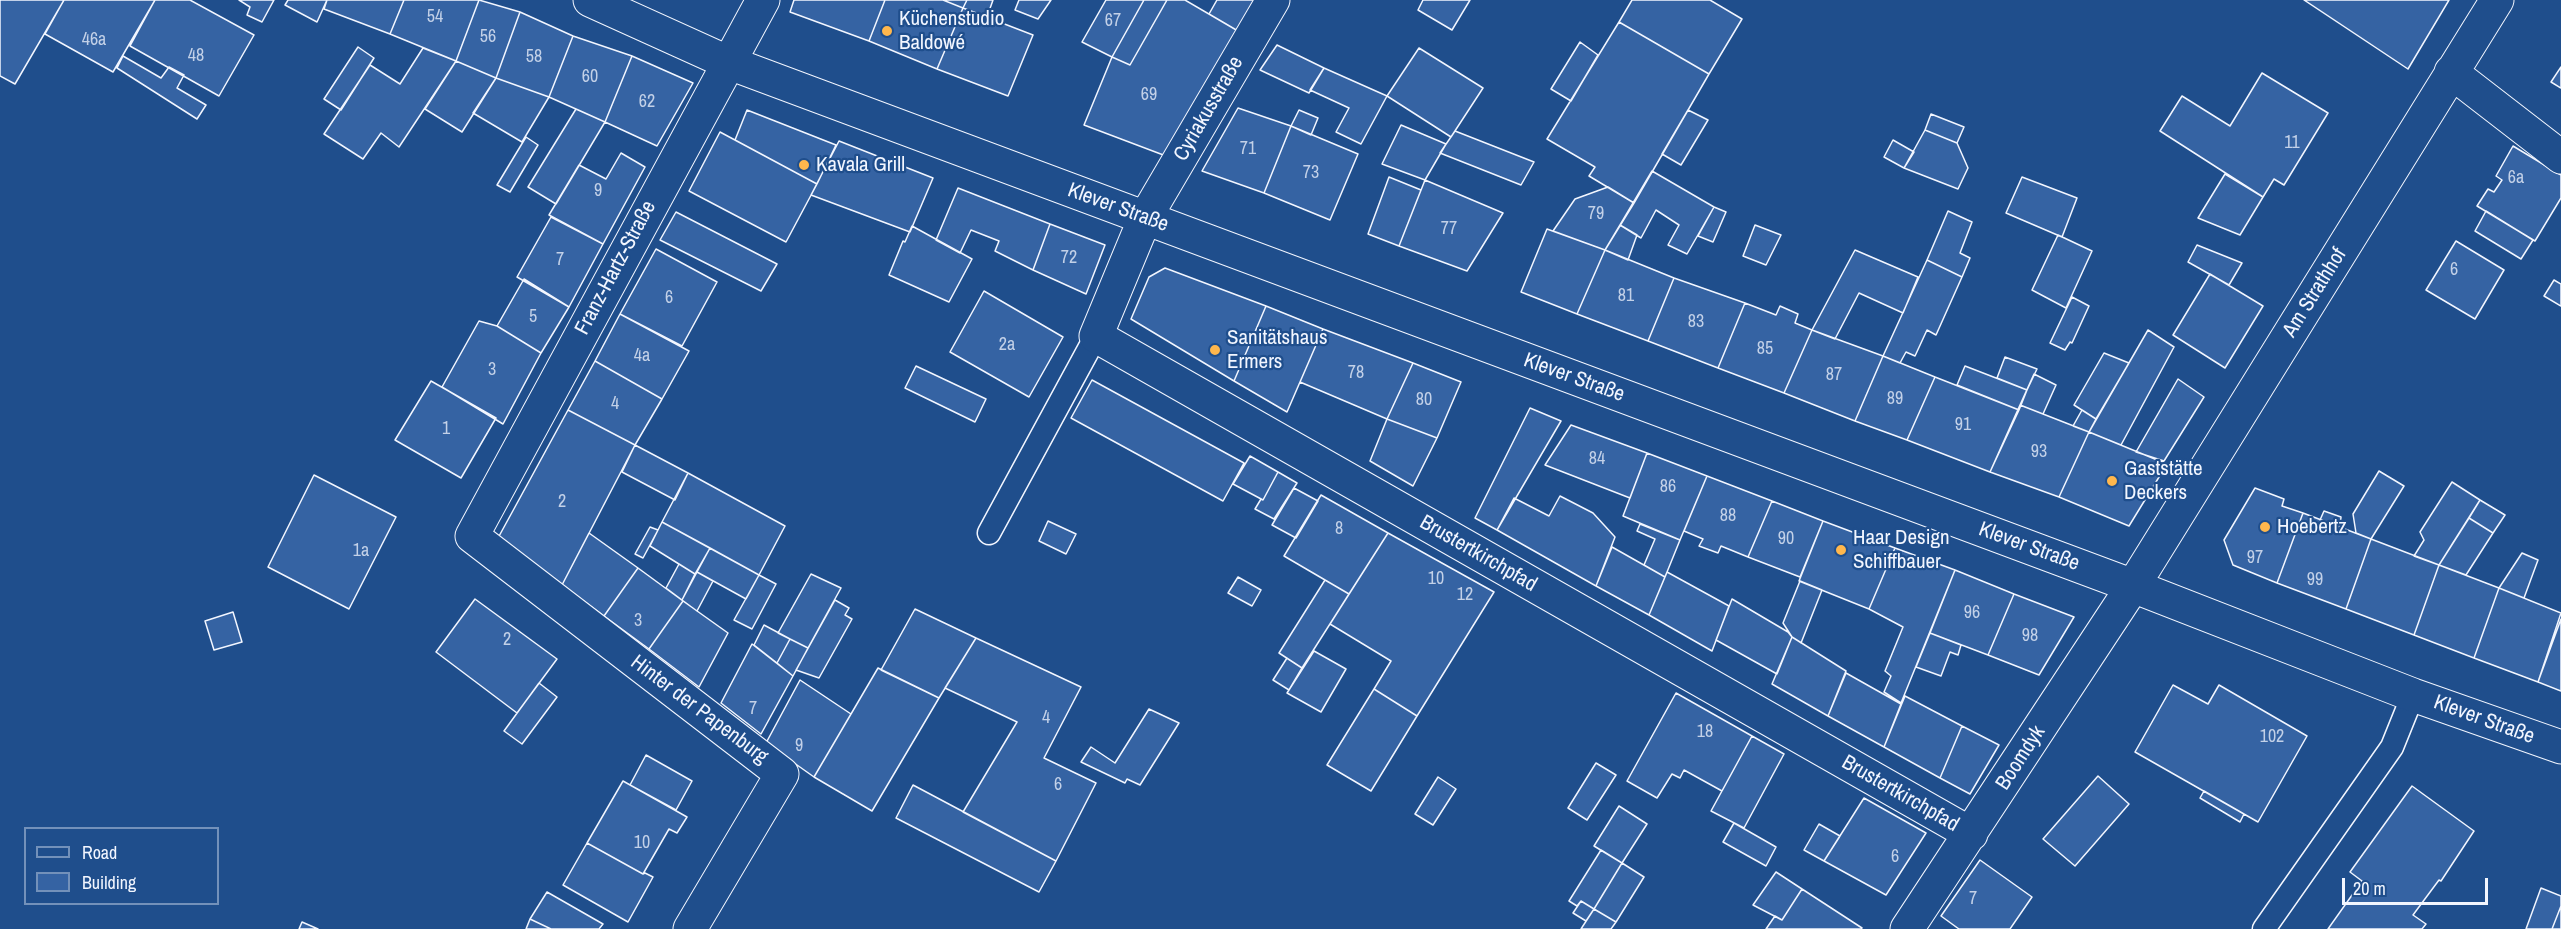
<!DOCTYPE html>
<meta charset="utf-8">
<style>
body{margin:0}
#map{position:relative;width:2561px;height:929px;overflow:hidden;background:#1f4e8c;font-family:"Archivo Narrow",sans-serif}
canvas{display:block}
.legend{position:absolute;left:24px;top:827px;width:195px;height:78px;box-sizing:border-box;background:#1f4e8c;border:2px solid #7391ba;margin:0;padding:8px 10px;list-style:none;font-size:18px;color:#f2f6ff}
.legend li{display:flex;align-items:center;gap:12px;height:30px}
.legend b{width:30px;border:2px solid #7391ba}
.scale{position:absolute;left:2342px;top:878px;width:146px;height:27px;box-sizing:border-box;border:3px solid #f2f6ff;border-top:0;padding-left:8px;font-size:18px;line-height:21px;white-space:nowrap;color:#f2f6ff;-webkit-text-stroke:4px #1f4e8c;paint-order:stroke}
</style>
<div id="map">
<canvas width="2561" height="929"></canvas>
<ul class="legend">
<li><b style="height:8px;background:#1f4e8c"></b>Road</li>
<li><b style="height:16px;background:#3563a3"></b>Building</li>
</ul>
<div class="scale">20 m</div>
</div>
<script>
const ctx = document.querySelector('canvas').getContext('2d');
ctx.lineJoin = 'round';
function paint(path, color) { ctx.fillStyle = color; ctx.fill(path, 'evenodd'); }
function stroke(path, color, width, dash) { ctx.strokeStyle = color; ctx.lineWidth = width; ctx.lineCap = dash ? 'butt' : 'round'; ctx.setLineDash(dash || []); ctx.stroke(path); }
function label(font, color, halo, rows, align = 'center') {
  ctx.font = font + ' "Archivo Narrow",sans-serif'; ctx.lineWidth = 4.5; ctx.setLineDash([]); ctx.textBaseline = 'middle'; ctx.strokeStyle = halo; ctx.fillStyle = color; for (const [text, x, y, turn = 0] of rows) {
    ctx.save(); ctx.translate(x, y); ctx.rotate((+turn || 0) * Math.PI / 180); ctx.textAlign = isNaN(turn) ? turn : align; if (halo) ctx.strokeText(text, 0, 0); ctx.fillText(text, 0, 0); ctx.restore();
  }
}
const building = new Path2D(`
 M0,0H64L15,84L0,76Z
 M64,0H155L113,72L45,34Z
 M155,0H190L254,35L219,96L130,46Z
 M239,0H274L262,22L247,15L250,7Z
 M288,0H327L317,22L285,5Z
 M327,0H404L390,34L324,9Z
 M404,0H479L456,61L390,34Z
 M479,0L520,12L496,78L456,61Z
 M794,0H885L869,41L790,12Z
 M885,0H943L963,8L937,69L869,41Z
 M943,0H967L963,8Z
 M967,0H993L987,17L963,8Z
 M1019,0H1051L1038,19L1015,10Z
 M1106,0H1144L1112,57L1082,42Z
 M1144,0H1167L1130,65L1112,57Z
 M1167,0H1185L1238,31L1166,156L1084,125L1112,57L1130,65Z
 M1217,0H1257L1238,31L1209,14Z
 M1423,0H1470L1452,30L1418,10Z
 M1632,0H1710L1742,19L1709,74L1619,22Z
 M2304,0H2449L2408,69Z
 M963,8L1033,35L1008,96L937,69Z
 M520,12L573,36L549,97L496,78Z
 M1619,22L1709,74L1634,203L1589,176L1595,167L1547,139Z
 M573,36L632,56L605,122L549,97Z
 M1580,42L1598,55L1571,101L1551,89Z
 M1277,45L1324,68L1309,93L1260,70Z
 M358,47L374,58L341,110L324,99Z
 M423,48L456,61L399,147L381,133L363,159L324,134L370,65L400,84Z
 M1419,48L1483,88L1451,137L1387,96Z
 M123,56L161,78L169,67L184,75L177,88L206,105L197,119L117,68Z
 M632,56L693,83L657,146L605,122Z
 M456,61L496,78L462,132L425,109Z
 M2561,67V88L2551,82Z
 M1324,68L1387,96L1361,144L1336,132L1349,108L1310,90Z
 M2262,73L2328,113L2284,185L2274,179L2263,197L2160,131L2182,96L2230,126Z
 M496,78L549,97L522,142L473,113Z
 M1238,108L1291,126L1264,193L1202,171Z
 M576,109L605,122L556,204L528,187Z
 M747,110L836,145L817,184L735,140Z
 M1299,110L1318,118L1311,135L1291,126Z
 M1688,110L1708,120L1681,165L1662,154Z
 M1931,114L1964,127L1957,143L1925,130Z
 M1401,125L1446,144L1425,180L1382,164Z
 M1291,126L1358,154L1330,220L1264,193Z
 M1925,130L1957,143L1968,168L1958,189L1904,168Z
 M1455,131L1534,162L1521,185L1440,153Z
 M720,132L817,184L786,242L689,191Z
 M526,137L538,145L510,192L497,185Z
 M1893,140L1914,152L1904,168L1884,157Z
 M839,141L933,178L910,232L811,195Z
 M2513,146L2561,175V198L2535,241L2477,206L2488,189L2494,192L2502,180L2496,176Z
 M621,153L645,167L603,244L549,215L579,165L606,179Z
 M1652,171L1714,207L1687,254L1668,245L1679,225L1656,210L1641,238L1620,225Z
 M2225,174L2263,197L2240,235L2198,218Z
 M1389,177L1421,190L1399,246L1368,234Z
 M2022,177L2077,198L2062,237L2006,213Z
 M1425,180L1503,213L1467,271L1399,246Z
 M1608,187L1634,203L1605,250L1553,231L1575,199Z
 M958,188L1050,224L1033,270L995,251L999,241L971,230L960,253L936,240Z
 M1714,207L1726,212L1713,242L1698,236Z
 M1948,211L1972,222L1960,253L1970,258L1962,277L1927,260Z
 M2486,211L2533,240L2521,259L2475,231Z
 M676,212L777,264L761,291L660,240Z
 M551,217L603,244L569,307L517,277Z
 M1050,224L1105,245L1086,294L1033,270Z
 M1620,225L1637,235L1628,260L1605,250Z
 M1755,225L1781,235L1766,265L1743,256Z
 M912,226L972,259L949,302L889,275L903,241L905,242Z
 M1547,229L1605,250L1577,314L1521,292Z
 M2058,235L2092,251L2066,308L2032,290Z
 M2456,241L2504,270L2475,319L2426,290Z
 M2197,245L2242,263L2229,285L2188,262Z
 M656,249L717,282L682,346L620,314Z
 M1605,250L1674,278L1648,341L1577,314Z
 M1855,250L1918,277L1903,313L1859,293L1835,339L1812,330Z
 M1927,260L1962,277L1936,335L1927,330L1915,356L1906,352L1900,363L1883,356Z
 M1165,268L1266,306L1234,381L1131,319L1149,277Z
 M2210,274L2263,306L2225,368L2173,335Z
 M1674,278L1745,303L1718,368L1648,341Z
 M524,279L569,307L541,353L497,326Z
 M2554,280L2561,284V306L2544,296Z
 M984,291L1063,337L1029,397L950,352Z
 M2072,297L2089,306L2072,343L2070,342L2065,350L2050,343Z
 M1745,303L1776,315L1780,306L1798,314L1795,323L1812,330L1784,393L1718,368Z
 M1266,306L1323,329L1287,412L1234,381Z
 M620,314L689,351L662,399L595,361Z
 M479,321L497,326L541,353L503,424L442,387Z
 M1323,329L1413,363L1387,419L1300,382Z
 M1812,330L1883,356L1855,421L1784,393Z
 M2148,330L2174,347L2121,445L2089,432Z
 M2104,353L2129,363L2096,419L2074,405Z
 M1883,356L1935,377L1907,440L1855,421Z
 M2005,357L2037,369L2027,390L1997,378Z
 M595,361L662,399L635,445L568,410Z
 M1413,363L1461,382L1437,438L1387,419Z
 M916,366L986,399L975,422L905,388Z
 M1965,366L2027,390L2019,410L1957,385Z
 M2034,374L2056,385L2043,414L2020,405Z
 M1935,377L2019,410L1990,472L1907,440Z
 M2178,379L2204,397L2164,461L2136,452Z
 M1092,380L1244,463L1223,501L1071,418Z
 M431,381L496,418L461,478L395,440Z
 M2020,405L2089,432L2059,497L1990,472Z
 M1530,408L1561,421L1497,530L1475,518Z
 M568,410L635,445L562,585L498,538Z
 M2082,410L2096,419L2089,432L2073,426Z
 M1387,419L1437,438L1413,486L1370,461Z
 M1571,425L1647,453L1630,498L1545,465Z
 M2089,432L2167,464L2129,526L2059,497Z
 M635,445L688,473L675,500L622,472Z
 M1647,453L1707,476L1680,540L1623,516Z
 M1250,456L1278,472L1263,500L1233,484Z
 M2379,471L2404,486L2371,539L2356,533L2353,514Z
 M1278,472L1297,483L1274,519L1255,509L1261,499L1263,500Z
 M688,473L785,526L759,575L662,522Z
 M314,475L396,517L349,609L268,567Z
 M1707,476L1772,501L1748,557L1721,546L1718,553L1699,546L1703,539L1684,531Z
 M2452,482L2480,500L2439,565L2414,556L2424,540L2420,532Z
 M1294,488L1318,501L1296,538L1272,525Z
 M2255,488L2284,499L2282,506L2303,513L2277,583L2233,565L2224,540Z
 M1321,495L1388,533L1349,594L1284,556Z
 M1560,496L1593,513L1615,537L1596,586L1497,530L1514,498L1549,516Z
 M2480,500L2505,515L2493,533L2469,518Z
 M1772,501L1823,521L1800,577L1748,557Z
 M2324,511L2341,517L2340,527L2320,520Z
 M2303,513L2371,539L2346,609L2277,583Z
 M2469,518L2493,533L2466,575L2439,565Z
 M1048,521L1076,534L1066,554L1039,541Z
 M1823,521L1895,548L1869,609L1799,581Z
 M662,522L710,548L695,574L650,546Z
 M1640,524L1680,540L1665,577L1644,565L1655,539L1637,531Z
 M650,527L658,530L643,558L635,554Z
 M589,533L638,568L604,616L562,585Z
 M1388,533L1494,592L1417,716L1374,689L1391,661L1330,624Z
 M2371,539L2439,565L2414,635L2346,609Z
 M1612,547L1665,577L1649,615L1596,586Z
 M710,548L759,575L746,599L697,572Z
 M1895,548L1955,570L1901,703L1884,692L1891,676L1885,671L1903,627L1869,609Z
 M2522,553L2538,560L2524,598L2499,588Z
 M679,564L695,574L682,600L666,588Z
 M2439,565L2499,588L2474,658L2414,635Z
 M638,568L683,601L649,649L604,616Z
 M1955,570L2014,594L1988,655L1930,633Z
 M697,572L713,581L697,611L682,600Z
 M1667,572L1729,606L1712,651L1649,615Z
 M811,574L841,588L808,648L778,633Z
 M759,575L776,584L752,629L734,620Z
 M1238,577L1261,590L1252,606L1228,593Z
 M1325,580L1349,594L1302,668L1279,653Z
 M1800,581L1822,590L1801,643L1792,637L1783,623Z
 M2499,588L2561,613L2538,682L2474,658Z
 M2014,594L2074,617L2039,675L1988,655Z
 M475,599L557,659L517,713L436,652Z
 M1732,599L1788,632L1792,637L1777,674L1716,640Z
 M835,600L849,608L845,615L852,619L819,678L796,670Z
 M683,601L728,633L699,687L649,649Z
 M915,609L976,638L939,698L881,670Z
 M233,612L242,642L214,650L205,621Z
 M2561,619V691L2538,682Z
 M764,625L790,639L777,663L754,645Z
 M1930,633L1961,645L1958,655L1950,652L1941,676L1916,667Z
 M1792,637L1846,671L1828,716L1772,684Z
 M976,638L1081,687L1044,758L1096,783L1056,861L963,812L1017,722L945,688Z
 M790,639L808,648L793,676L777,663Z
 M752,644L793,676L761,734L721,703Z
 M1314,651L1346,669L1321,712L1287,693Z
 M1287,658L1302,668L1289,690L1273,680Z
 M878,668L939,698L872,811L814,777Z
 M1846,673L1901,704L1884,747L1828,716Z
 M800,680L851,714L814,777L766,743Z
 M539,683L557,697L522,744L504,731Z
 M2173,685L2208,704L2219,685L2307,736L2258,822L2135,752Z
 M1374,689L1417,716L1371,791L1327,765Z
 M1676,693L1752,736L1722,791L1684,770L1680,778L1672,774L1657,798L1627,781Z
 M1905,696L1962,726L1940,778L1884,747Z
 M1149,709L1179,723L1140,785L1127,779L1125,783L1081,762L1091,747L1115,763Z
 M1962,726L1999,745L1970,794L1940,778Z
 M1752,736L1784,754L1744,828L1711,811Z
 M646,755L692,781L676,810L630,785Z
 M1596,763L1616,775L1587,820L1568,808Z
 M2098,776L2129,804L2075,866L2043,839Z
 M1438,777L1456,789L1433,825L1415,814Z
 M623,781L687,817L677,833L669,829L643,874L587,843Z
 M913,785L1056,861L1039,892L896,818Z
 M2412,786L2474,831L2441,881L2439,880L2413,915L2426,924L2422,929H2328L2362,881L2350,872Z
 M2204,791L2244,814L2240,822L2200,798Z
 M1864,798L1926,833L1886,895L1824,861Z
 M1619,806L1647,824L1622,863L1594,846Z
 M1734,823L1776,847L1766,866L1723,842Z
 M1819,824L1840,836L1824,861L1804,850Z
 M587,843L643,874L645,873L653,877L628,922L563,885Z
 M1601,850L1622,863L1594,909L1581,901L1577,906L1569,901Z
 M1980,860L2032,897L2010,929H1959L1941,916Z
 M1622,863L1644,877L1616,922L1594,909Z
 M1776,872L1802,889L1782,920L1753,905Z
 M2541,888L2561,896V906L2552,929H2526Z
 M1802,889L1862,928L1861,929H1766L1775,916L1782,920Z
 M547,892L603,924L599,929H551L530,919Z
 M1581,901L1594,909L1586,921L1573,913Z
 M2561,906V929H2552Z
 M1594,909L1616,922L1611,929H1581Z
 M530,919L551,929H526Z
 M302,922L318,929H299Z`);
paint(building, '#3563a3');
stroke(building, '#f2f6ff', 1.5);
const lane = new Path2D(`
 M989,533L1096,336
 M2264,929L2392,747L2413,695`);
const street = new Path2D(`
 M590,0L727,62L2133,586L2413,695L2561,747
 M1273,0L1145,218L1096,336L1971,834
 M2451,72L2561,157
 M690,929L782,774L472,536L763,0
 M1907,929L2133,586L2497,0`);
stroke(lane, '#f2f6ff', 25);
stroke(street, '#f2f6ff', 35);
stroke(lane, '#1f4e8c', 22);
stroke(street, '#1f4e8c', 33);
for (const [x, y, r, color] of [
 [887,31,6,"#ffb74d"],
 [804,165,6,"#ffb74d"],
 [1215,350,6,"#ffb74d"],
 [2112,481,6,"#ffb74d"],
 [2265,527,6,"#ffb74d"],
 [1841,550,6,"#ffb74d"]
]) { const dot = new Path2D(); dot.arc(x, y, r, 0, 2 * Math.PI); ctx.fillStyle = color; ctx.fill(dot); stroke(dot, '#1f4e8c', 2); }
label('18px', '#c3d1e8', null, [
 ["54",435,17],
 ["67",1113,21],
 ["56",488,37],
 ["46a",94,40],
 ["48",196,56],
 ["58",534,57],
 ["60",590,77],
 ["69",1149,95],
 ["62",647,102],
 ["11",2292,143],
 ["71",1248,149],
 ["73",1311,173],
 ["6a",2516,178],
 ["9",598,191],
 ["79",1596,214],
 ["77",1449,229],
 ["72",1069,258],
 ["7",560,260],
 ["6",2454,270],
 ["81",1626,296],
 ["6",669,298],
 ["5",533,317],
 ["83",1696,322],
 ["2a",1007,345],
 ["85",1765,349],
 ["4a",642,356],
 ["3",492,370],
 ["78",1356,373],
 ["87",1834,375],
 ["89",1895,399],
 ["80",1424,400],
 ["4",615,404],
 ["91",1963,425],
 ["1",446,429],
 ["93",2039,452],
 ["84",1597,459],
 ["86",1668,487],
 ["2",562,502],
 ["88",1728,516],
 ["8",1339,529],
 ["90",1786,539],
 ["1a",361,551],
 ["97",2255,558],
 ["10",1436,579],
 ["99",2315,580],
 ["12",1465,595],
 ["96",1972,613],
 ["3",638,621],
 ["98",2030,636],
 ["2",507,640],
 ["7",753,709],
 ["4",1046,718],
 ["18",1705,732],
 ["102",2272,737],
 ["9",799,746],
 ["6",1058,785],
 ["10",642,843],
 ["6",1895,857],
 ["7",1973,899]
]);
label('21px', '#f2f6ff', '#1f4e8c', [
 ["Küchenstudio",899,19],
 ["Baldowé",899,43],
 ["Kavala Grill",816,165],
 ["Sanitätshaus",1227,338],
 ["Ermers",1227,362],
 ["Gaststätte",2124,469],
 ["Deckers",2124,493],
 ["Hoebertz",2277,527],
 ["Haar Design",1853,538],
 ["Schiffbauer",1853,562]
], 'left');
label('21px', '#f2f6ff', '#1f4e8c', [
 ["Cyriakusstraße",1209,109,-60],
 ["Klever Straße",1118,208,20],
 ["Franz-Hartz-Straße",616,268,-62],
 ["Am Strathhof",2315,293,-58],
 ["Klever Straße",1574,378,20],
 ["Klever Straße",2029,547,20],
 ["Brustertkirchpfad",1478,554,30],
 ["Hinter der Papenburg",699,710,37],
 ["Klever Straße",2484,720,20],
 ["Boomdyk",2021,758,-57],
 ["Brustertkirchpfad",1900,794,30]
]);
</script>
